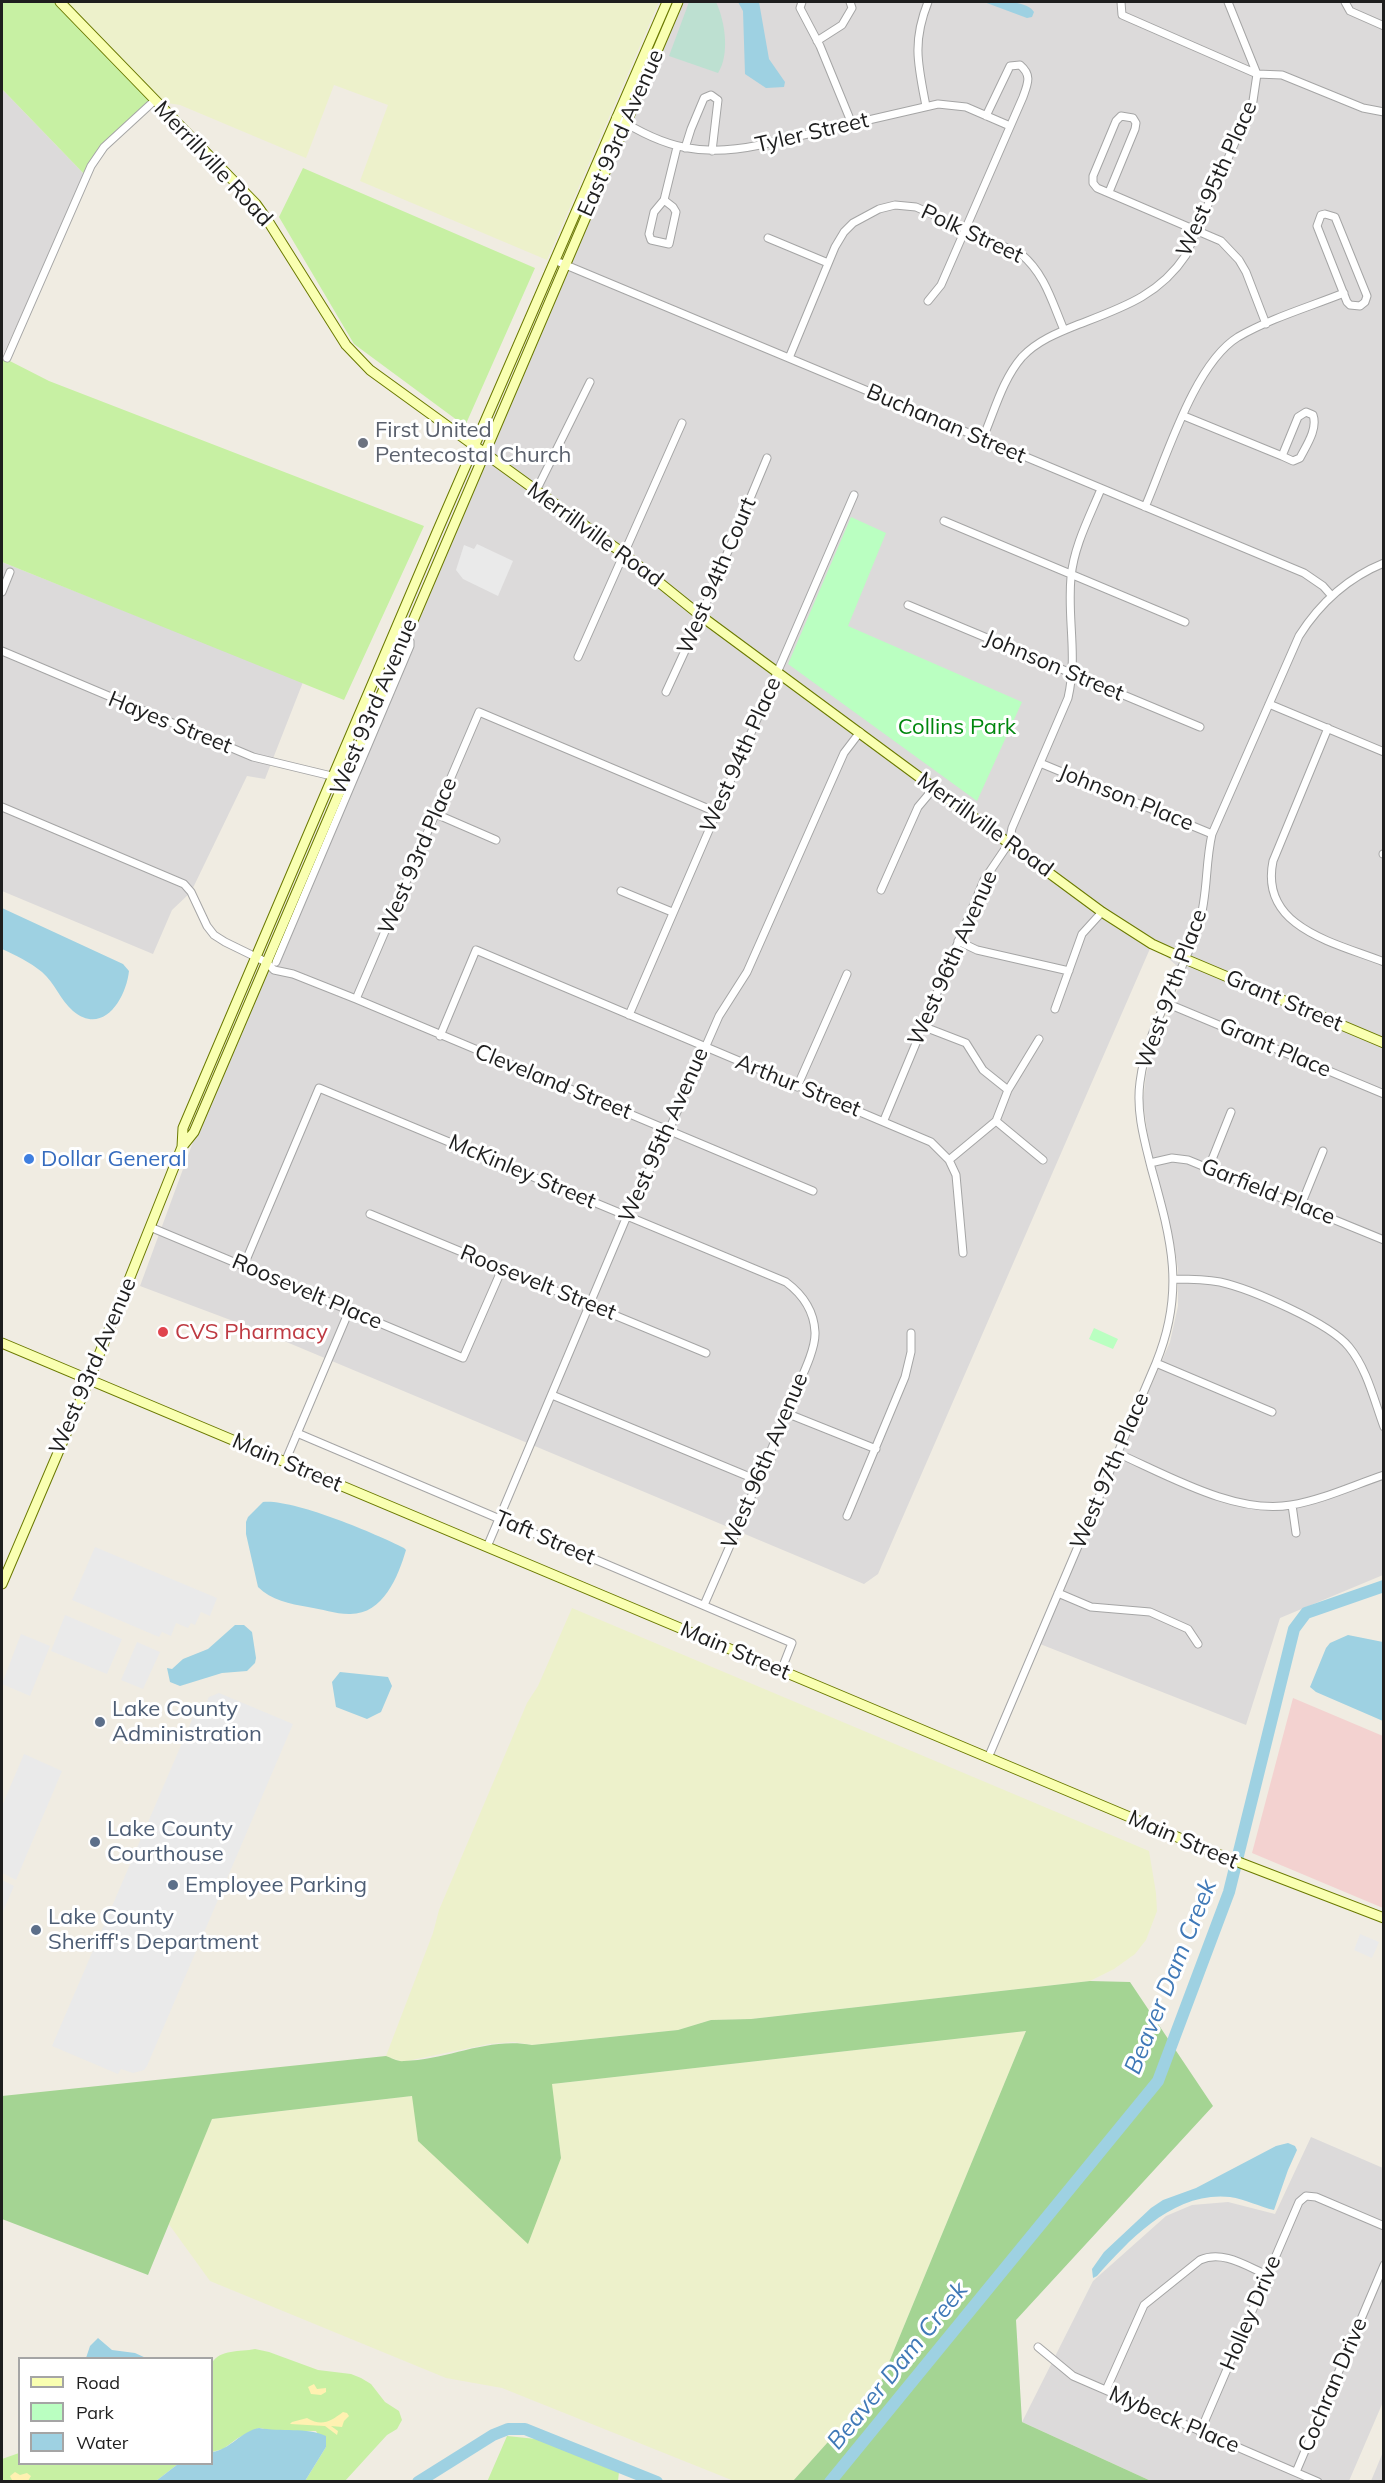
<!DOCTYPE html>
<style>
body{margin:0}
#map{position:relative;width:1385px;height:2483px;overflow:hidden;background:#f0ece2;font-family:Mulish,sans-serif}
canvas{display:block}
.frame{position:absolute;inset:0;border:3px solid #1e1e1e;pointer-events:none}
.legend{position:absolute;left:18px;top:2357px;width:195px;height:108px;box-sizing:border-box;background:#fff;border:2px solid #a5a5a5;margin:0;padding:8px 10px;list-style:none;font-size:18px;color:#1e1e1e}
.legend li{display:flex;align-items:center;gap:12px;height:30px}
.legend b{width:30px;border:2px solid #a5a5a5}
</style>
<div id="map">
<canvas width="1385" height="2483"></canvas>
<div class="frame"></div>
<ul class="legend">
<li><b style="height:8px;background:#f9ffb1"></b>Road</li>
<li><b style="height:16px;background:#baffc1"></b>Park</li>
<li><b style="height:16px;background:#9ed1e2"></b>Water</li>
</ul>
</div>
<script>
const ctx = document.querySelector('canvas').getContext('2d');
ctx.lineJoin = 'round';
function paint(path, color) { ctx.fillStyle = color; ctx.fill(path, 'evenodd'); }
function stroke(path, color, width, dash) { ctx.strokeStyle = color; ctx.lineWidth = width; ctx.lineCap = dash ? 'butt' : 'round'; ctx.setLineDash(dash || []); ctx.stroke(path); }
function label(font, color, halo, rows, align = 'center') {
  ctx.font = font + ' Mulish,sans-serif'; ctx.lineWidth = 6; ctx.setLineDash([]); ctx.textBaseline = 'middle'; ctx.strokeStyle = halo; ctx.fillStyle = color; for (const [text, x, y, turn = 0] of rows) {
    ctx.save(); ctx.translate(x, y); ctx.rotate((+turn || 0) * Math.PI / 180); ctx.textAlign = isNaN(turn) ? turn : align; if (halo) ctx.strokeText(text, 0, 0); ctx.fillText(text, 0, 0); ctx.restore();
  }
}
paint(new Path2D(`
 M682,2H1383V1575L1280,1618L1246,1725L1040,1644L1170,1342L1178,1306V1269L1174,1244L1150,1150L1143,1102L1146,1075L1153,1047L1185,973L1152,944L878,1574L864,1584L265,1333L140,1286L197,1131Z
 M2,89L86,176L2,357Z
 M2,562L303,682L265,779L247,776L191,892L172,910L153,954L2,891Z
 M1311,2137L1383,2168V2402L1349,2481H1151L1022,2422L1093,2281L1166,2216L1192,2205L1228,2202L1275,2214Z
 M1383,2452V2481H1371Z`), '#dcdada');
paint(new Path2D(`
 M1293,1698L1383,1736V1908L1252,1853Z`), '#f3d2d0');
paint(new Path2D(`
 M59,2H659L547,260L360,181L388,105L334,85L306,158L180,105L154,101Z
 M572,1608L1149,1851L1156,1893L1157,1911L1146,1940L1135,1954L1114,1969L1090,1981L751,2019L711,2020L678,2030L532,2045L514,2042L489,2044L402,2062L386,2056L433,1933L439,1910L527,1703L538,1686Z
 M1026,2031L880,2384L793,2481H734L502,2388L446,2378L210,2281L168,2223L212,2119L412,2096L561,2158L551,2084Z`), '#edf1cb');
paint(new Path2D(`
 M2,2H59L154,101L104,147L86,176L2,89Z
 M303,168L535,268L465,426L354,344L279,217Z
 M2,357L49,381L424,526L344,700L2,562Z
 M255,2349L269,2352L318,2370L351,2374L361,2378L371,2384L385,2402L399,2411L402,2420L397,2429L387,2435L345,2481H305L326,2447L316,2431H275L259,2428L238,2438L223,2449L212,2452V2363C220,2349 240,2352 255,2349Z
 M507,2436L536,2439L619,2472L618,2481L487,2482Z
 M19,2453L20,2464H178L156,2481L2,2482V2459Z`), '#c7f0a3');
paint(new Path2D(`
 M1090,1981L1130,1982L1213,2106L1016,2320L1022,2422L1151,2481H793L880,2384L1026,2031L552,2084L561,2158L528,2244L418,2141L412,2096L212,2119L148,2275L2,2219V2096L386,2056C392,2058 398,2062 404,2061C448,2060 487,2037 532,2045L678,2030L711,2020L751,2019Z`), '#a4d493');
paint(new Path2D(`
 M689,2H716C725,21 730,54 718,73L669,56Z`), '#bde0d1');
paint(new Path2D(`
 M314,2384L317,2389L326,2388V2392L321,2395L311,2394L308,2387Z
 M343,2412L347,2413L349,2416L344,2421L342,2427L331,2426L338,2431L337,2435L325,2426L290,2424L292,2422L307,2418C322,2427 331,2421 343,2412Z
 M15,2472L20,2475L27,2473L31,2476L28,2481L12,2480L10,2476Z`), '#fff1b1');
paint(new Path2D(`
 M851,517L886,533L848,626L1022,702L977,801L788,664Z
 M1094,1328L1118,1339L1113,1349L1089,1339Z`), '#baffc1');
paint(new Path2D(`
 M477,544L513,561L498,596L463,579L456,570L464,545L474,549Z
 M95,1547L217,1598L210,1616L201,1612L195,1625L191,1623L188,1628L176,1623L171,1636L162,1632L159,1637L72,1600Z
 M65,1615L122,1639L107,1674L51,1651Z
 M21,1634L50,1646L30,1696L2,1684Z
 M137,1642L160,1652L143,1689L121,1680Z
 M219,1693L293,1724L147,2066L144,2070L133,2073L121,2069L118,2074L52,2046L197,1708L203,1709L209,1697Z
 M24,1754L62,1771L16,1880L2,1873V1806Z
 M2,1880L14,1886L2,1914Z
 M1360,1934L1379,1942L1372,1958L1354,1950Z`), '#eaeaea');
paint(new Path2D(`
 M738,2H759L769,59L785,82L784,87L766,88L745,74L743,11Z
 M984,2C998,1 1027,0 1034,12L1032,17L1027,18Z
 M2,908L123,964L129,971C126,999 103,1036 73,1011C60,1000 55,983 42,972C30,962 15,955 2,949Z
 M263,1502C294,1499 374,1533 404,1548L406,1550C398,1577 383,1615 349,1614C335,1614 322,1609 308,1607C290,1604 271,1600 258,1587L246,1534V1522L248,1517Z
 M235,1625H244L252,1632L256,1658L255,1663L247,1671L222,1673L180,1686L170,1682L167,1668L172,1669L183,1659L208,1649Z
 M1348,1635L1383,1642V1721L1316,1692L1310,1687L1326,1648L1330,1643Z
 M340,1672L388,1677L392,1686L381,1712L367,1719L336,1707L332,1682Z
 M1288,2143L1295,2146L1297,2150L1288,2170L1274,2210C1260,2207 1245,2199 1230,2197C1174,2191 1130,2239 1097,2276L1093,2278L1092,2269L1104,2252L1151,2208L1163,2200L1196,2188L1276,2146Z
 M98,2338L112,2350L135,2353L146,2358H86L90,2346Z
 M259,2428C280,2432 307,2427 326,2436V2447L305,2481H156L178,2464H212V2452C230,2450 241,2431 259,2428Z`), '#9ed1e2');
stroke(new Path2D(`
 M418,2482L493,2435L508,2429H525L657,2482
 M830,2482L1158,2081L1229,1892L1294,1629L1306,1613L1384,1586`), '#9ed1e2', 12);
const street = new Path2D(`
 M802,2L800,8L820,46L852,124
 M1121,2L1122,15L1257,74L1282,75L1363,108L1384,112
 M1345,2L1350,11L1384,26
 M817,41L842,25L852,8L850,2
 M926,106C918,65 912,42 928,2
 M616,117C665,149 703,157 760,145L938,104L966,107L1010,126
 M685,148L691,129L704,98L711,95L718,100L712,151
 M1109,192L1135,129L1136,123L1133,118L1121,116L1116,121L1093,176V183L1097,188L1221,241L1239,260L1246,272L1266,324
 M664,200L673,207L676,212L669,244L651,240L649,234L654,212L664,200L677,147
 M1325,214L1335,217L1367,296L1365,302L1360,306L1350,305L1347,302L1317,226L1321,215Z
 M768,238L828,263
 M561,263L1304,573L1323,586L1331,595
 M928,301L941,285L1023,97C1028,83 1032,75 1020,65L1010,66L986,116
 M7,358L91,166L104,147L154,101
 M789,358L835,247L844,232L853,223L879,209L895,205L916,207L1021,254C1045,274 1052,302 1064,330
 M1184,416L1282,456L1293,461L1300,458C1306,446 1318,429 1313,415L1306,412L1298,417L1282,456
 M982,440C994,413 1002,380 1022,357C1037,341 1057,333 1077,325C1121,308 1159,296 1186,255L1253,101L1257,74L1228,2
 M536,491L590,382
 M1145,507C1166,459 1194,364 1238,337C1271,318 1309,307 1344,293
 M944,521L1185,622
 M2,592L10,572
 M908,605L1200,727
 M2,651L253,757L344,779
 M578,657L682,423
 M666,692L701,616L767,458
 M1269,704L1384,752
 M1328,728L1273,861C1259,928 1336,943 1384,962
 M1040,763L1212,834
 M2,807L184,884L191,892L207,926L214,935L225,942L266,962L274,970L293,974L356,999L813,1191
 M436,814L496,840
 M1383,854H1384
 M881,890L918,807L934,788
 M621,891L672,912
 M958,941L977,950L1069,971
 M276,962L410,646V641L394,632
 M356,999L479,712L716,812
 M1166,1003L1384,1094
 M1055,1009L1082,934L1102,912
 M629,1015L854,495
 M922,1026L966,1043L983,1070L1008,1090
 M440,1036L476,950L931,1142L949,1160L956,1175L963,1253
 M797,1087L847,974
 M884,1120L984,880L1009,843L1012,828L1068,698C1078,654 1067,620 1071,577C1074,546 1089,518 1101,489
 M996,1121L1043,1160
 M949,1160L996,1121L1008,1090L1039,1039
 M1150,1163L1172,1158L1188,1160L1384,1240
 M1209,1167L1231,1112
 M1301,1205L1323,1151
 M370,1214L706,1353
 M150,1227L463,1358L502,1269
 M244,1265L319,1088L786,1282C802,1294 814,1311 815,1332C816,1350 800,1380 793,1397C765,1467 734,1536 704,1605
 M1174,1279C1190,1279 1204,1279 1220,1282C1251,1289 1330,1323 1349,1347C1367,1369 1374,1400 1384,1427
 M1156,1363L1272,1412
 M552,1395L757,1480
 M786,1413L876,1449
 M297,1433L792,1643L781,1671
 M1117,1453C1167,1475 1236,1515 1291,1505C1322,1500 1354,1485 1384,1475
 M285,1462L349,1311
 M1292,1505L1296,1533
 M847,1516L905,1377L911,1352V1333
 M487,1547L627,1216L669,1130L719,1016L747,972L844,753L860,732
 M1058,1593L1091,1607L1150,1612L1188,1629L1198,1644
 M988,1758L1156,1363C1186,1290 1171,1239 1151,1167C1144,1139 1136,1111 1140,1082C1147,1026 1182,977 1199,924C1208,895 1205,864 1212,834L1299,636C1320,603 1347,578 1384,563
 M1038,2347L1073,2376L1318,2482
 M1106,2390L1144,2305L1200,2260C1223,2250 1246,2266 1267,2275
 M1200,2432L1299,2202L1306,2196L1316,2197L1384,2226
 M1296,2472L1384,2265`);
const secondary = new Path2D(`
 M60,2L256,204L268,221L346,345L370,370L624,554L701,616L1102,912L1152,944L1185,959L1384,1043
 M182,1147L183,1128L437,532L667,2
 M2,1343L1220,1855L1384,1918
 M2,1584L89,1380L182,1147L194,1132L678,2`);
stroke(street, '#a5a5a5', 9);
stroke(secondary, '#6a7900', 11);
stroke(street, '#fff', 7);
stroke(secondary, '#f9ffb1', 9);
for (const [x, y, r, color] of [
 [363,443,6,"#6b7280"],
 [29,1159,6,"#3f7fe0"],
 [163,1332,6,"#e0444e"],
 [100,1722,6,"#5c6f8a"],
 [95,1842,6,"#5c6f8a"],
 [173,1885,6,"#5c6f8a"],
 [36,1930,6,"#5c6f8a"]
]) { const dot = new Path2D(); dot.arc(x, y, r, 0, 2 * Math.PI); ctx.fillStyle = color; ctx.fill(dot); stroke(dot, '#fff', 2); }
label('22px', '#1e1e1e', '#fff', [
 ["East 93rd Avenue",621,133,-66],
 ["Tyler Street",812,133,-13],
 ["Merrillville Road",213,164,47],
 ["West 95th Place",1217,179,-66],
 ["Polk Street",972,234,25],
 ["Buchanan Street",946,424,23],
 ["Merrillville Road",595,535,36],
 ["West 94th Court",717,576,-67],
 ["Johnson Street",1054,666,23],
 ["West 93rd Avenue",374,707,-67],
 ["Hayes Street",170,723,22],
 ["West 94th Place",741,755,-66],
 ["Johnson Place",1126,798,22],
 ["Merrillville Road",985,825,36],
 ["West 93rd Place",418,856,-67],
 ["West 96th Avenue",953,958,-66],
 ["West 97th Place",1172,989,-70],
 ["Grant Street",1284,1001,23],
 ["Grant Place",1275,1048,23],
 ["Cleveland Street",553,1082,22],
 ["Arthur Street",798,1086,22],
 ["West 95th Avenue",664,1135,-66],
 ["McKinley Street",522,1172,23],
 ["Garfield Place",1268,1192,22],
 ["Roosevelt Street",538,1283,22],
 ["Roosevelt Place",307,1292,23],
 ["West 93rd Avenue",93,1366,-67],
 ["West 96th Avenue",765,1461,-67],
 ["Main Street",287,1463,23],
 ["West 97th Place",1110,1471,-67],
 ["Taft Street",545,1538,23],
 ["Main Street",735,1651,23],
 ["Main Street",1183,1840,23],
 ["Holley Drive",1251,2313,-67],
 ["Cochran Drive",1333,2385,-67],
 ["Mybeck Place",1174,2420,23]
]);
label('22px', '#5b616d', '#fff', [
 ["First United",375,430],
 ["Pentecostal Church",375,455]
], 'left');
label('22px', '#00870e', '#fff', [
 ["Collins Park",957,727]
]);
label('22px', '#366cbe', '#fff', [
 ["Dollar General",41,1159]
], 'left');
label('22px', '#be3a42', '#fff', [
 ["CVS Pharmacy",175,1332]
], 'left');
label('22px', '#4e5e75', '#fff', [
 ["Lake County",112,1709],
 ["Administration",112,1734],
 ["Lake County",107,1829],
 ["Courthouse",107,1854],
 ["Employee Parking",185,1885],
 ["Lake County",48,1917],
 ["Sheriff's Department",48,1942]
], 'left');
label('italic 24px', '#4079b7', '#fff', [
 ["Beaver Dam Creek",1171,1977,-68],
 ["Beaver Dam Creek",898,2366,-51]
]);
</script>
